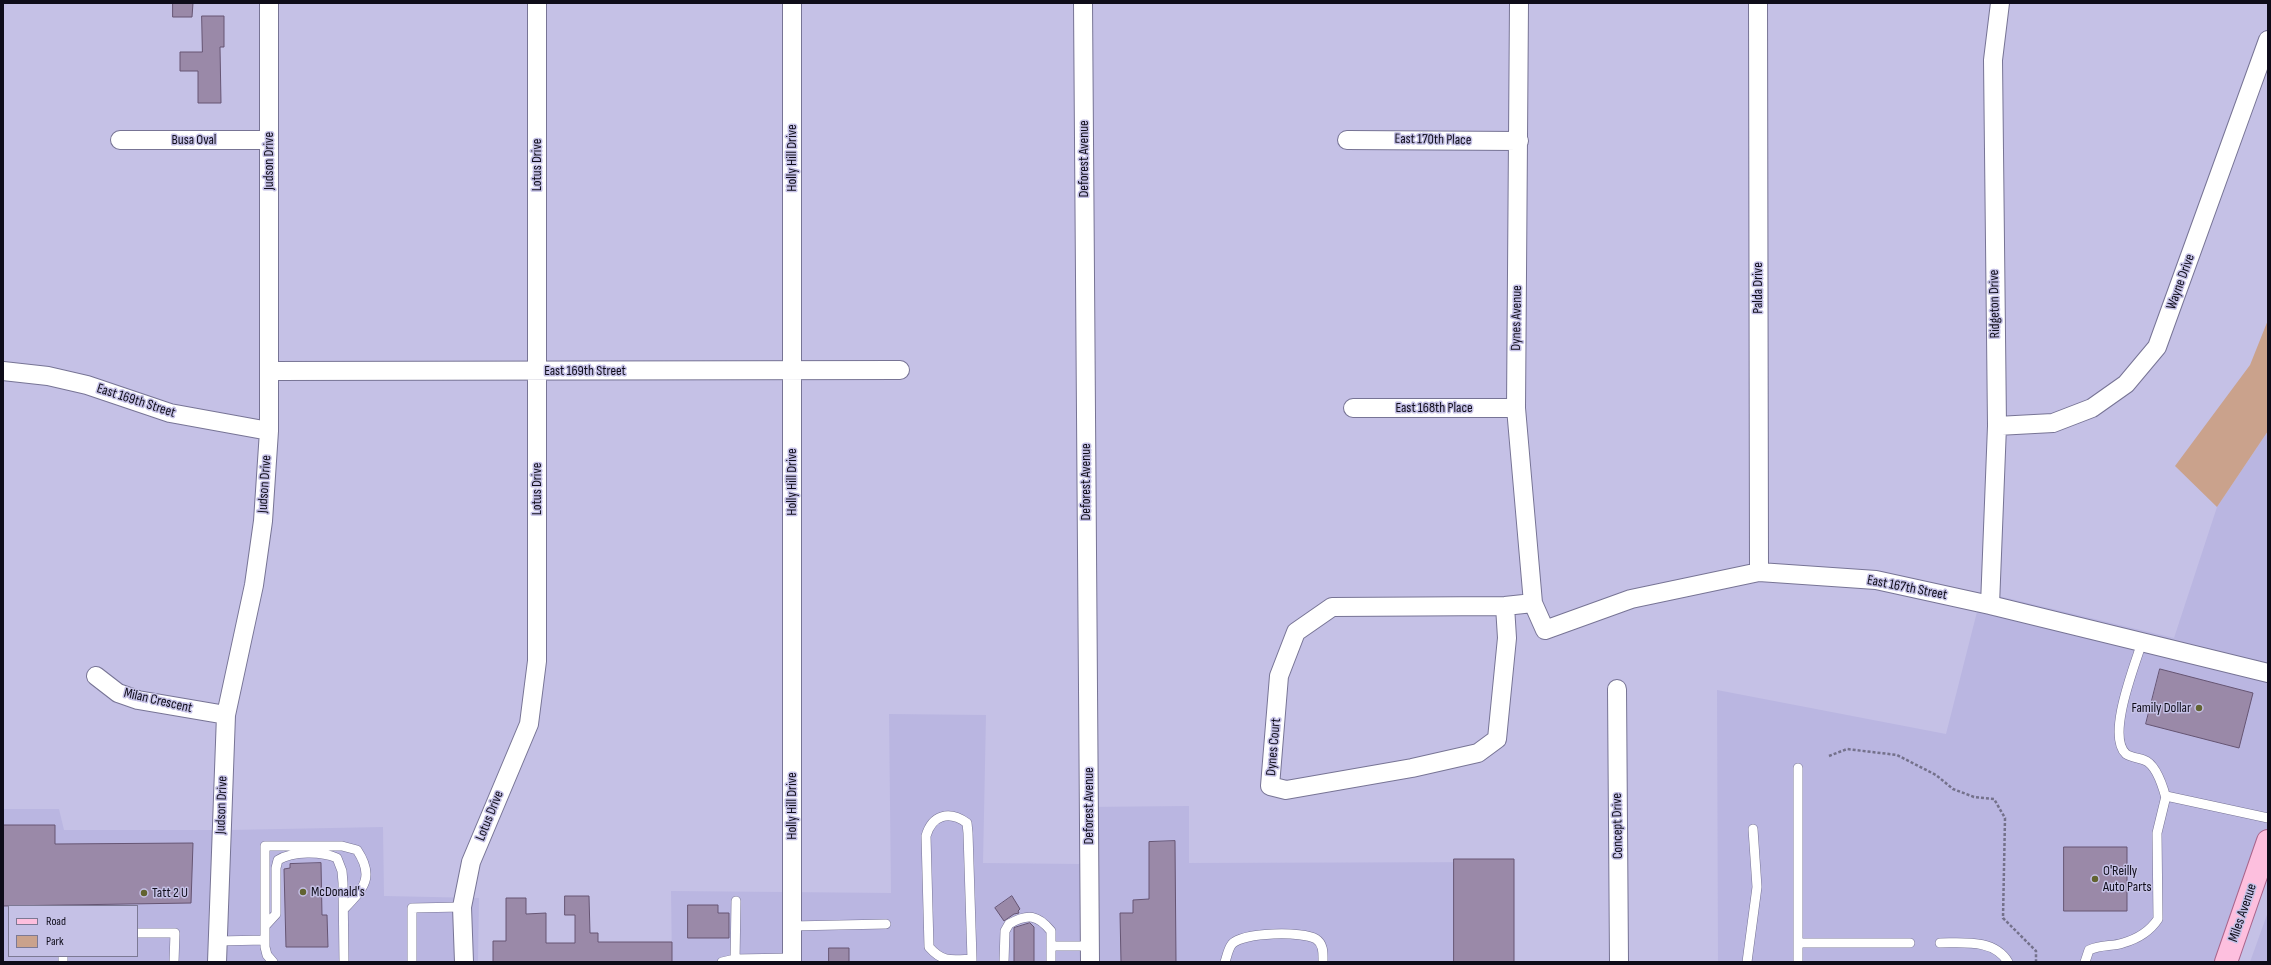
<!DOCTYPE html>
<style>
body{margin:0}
#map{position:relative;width:2271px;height:965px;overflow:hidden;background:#c5c1e6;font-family:"Sofia Sans Condensed",sans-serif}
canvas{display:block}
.frame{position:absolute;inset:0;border:4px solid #0e0c19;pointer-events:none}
.legend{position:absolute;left:8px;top:905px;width:130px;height:52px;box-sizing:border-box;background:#c5c1e6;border:1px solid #7c7994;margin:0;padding:5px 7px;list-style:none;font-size:12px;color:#0e0c19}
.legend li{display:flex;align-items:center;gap:8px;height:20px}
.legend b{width:20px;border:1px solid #7c7994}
</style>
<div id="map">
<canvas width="2271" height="965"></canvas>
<div class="frame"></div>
<ul class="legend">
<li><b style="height:5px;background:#fdbfde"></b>Road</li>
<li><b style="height:11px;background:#caa28c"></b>Park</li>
</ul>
</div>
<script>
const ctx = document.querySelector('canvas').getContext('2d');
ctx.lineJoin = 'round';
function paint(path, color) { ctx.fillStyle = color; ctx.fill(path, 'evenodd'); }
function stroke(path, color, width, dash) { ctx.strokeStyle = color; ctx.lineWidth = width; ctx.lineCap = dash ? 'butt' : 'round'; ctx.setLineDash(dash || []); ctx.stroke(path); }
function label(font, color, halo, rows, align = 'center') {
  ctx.font = font + ' "Sofia Sans Condensed",sans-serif'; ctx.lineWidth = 3; ctx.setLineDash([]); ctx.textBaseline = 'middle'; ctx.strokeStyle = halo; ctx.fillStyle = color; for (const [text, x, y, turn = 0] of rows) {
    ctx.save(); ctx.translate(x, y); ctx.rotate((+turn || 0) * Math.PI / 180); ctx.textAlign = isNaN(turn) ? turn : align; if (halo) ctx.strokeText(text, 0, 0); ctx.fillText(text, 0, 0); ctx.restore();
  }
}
paint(new Path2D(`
 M2268,431V841L2226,962H1718L1717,690L1946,734L1982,592L2174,638L2217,507Z
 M889,714L986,715L983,863L1080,864L1084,807L1189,806V863L1514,862L1513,962H672L671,891L891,893Z
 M3,809H59L64,830H230L383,827L384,896L479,898L478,962H3ZM9,906H137V956H9Z
 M2268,912V962H2250Z`), '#bab6e1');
paint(new Path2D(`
 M2268,320V431L2217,507L2175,466L2250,365Z`), '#caa28c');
const building = new Path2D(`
 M173,3H193L192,17H173Z
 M202,16H224V47H220L221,103H198V71H180V52H202Z
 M2160,669L2253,693L2239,748L2146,724Z
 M3,825H55V844L193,843L191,903L3,906Z
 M1175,841L1176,962H1121L1120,913H1133V900L1149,899V842Z
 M2064,847H2127V911H2064Z
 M1454,859H1514V962H1454Z
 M321,863L322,915H327L328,947H286L284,869L290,868V864Z
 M565,896H589L590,933H598V942H672V962H493V941H506V898H526V914L546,913V943H575V915H565Z
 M1012,896L1020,909L1018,911L1019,913L1014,914L1004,921L995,908Z
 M688,905H718V913H729V938H688Z
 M1030,923L1034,927V962H1014V928Z
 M829,948H849V962H829Z`);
paint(building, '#9a89a8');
stroke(building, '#665573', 1);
const lane = new Path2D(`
 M2142,642C2135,665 2106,736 2126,754C2130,757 2138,758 2144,760C2156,764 2163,787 2166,798
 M1798,768V943
 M265,926L276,914V868L278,860C293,851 321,851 337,858L342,871L343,883L344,962
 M792,926L886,924
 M137,933H175L174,962
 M218,941L265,940
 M1940,943C1964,943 1994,939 2008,962
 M1051,946H1090
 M63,956V962
 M972,959C952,960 943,963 929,947L926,836C932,815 949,810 967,823L968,833L972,959V962
 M273,962L267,955L265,947V846H342L357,850C375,877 364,888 344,909
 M412,962V908L462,907
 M722,962L735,959L792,958
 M735,962L736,901
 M1004,962L1005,931L1009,924C1028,913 1038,915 1051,931V962
 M1225,962C1227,956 1228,949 1232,944C1243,932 1303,931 1316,939C1324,944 1323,954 1323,962
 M1747,962L1757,887L1753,829
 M1798,962V943H1910
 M2085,962L2089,950C2103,944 2111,947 2123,943C2137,939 2150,931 2158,919L2157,833L2166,796L2268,818`);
const street = new Path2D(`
 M792,3V962
 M1083,3L1090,962
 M1519,3L1516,408L1533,603L1545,630L1631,599L1759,572L1876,580L1990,605L2268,673
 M1758,3L1759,572
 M120,140H269
 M1347,140L1519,141
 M3,371L48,376L87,385L170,413L269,431
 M269,371L900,370
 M1353,408H1516
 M1997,426L2053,423L2092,408L2126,384L2157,347L2268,40
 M1990,605L1997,426L1993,60L2000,3
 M1505,606L1507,638L1497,739L1478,753L1412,768L1286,790L1270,786L1279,676L1296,632L1332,607L1505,606L1533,603
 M96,676L118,693L138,700L226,715
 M1617,689L1619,962
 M217,962L226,715L254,585L263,521L269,431V3
 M464,962L462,907L471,862L529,724L537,661V3`);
const primary = new Path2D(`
 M2226,962L2268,841`);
stroke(lane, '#777495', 10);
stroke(street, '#777495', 20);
stroke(primary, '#a9658b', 24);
stroke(new Path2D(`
 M1829,756L1847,749L1897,755L1936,775L1953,789L1974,797L1994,799L2005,818L2003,918L2036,951V962`), '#74718b', 2.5, [3, 2]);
stroke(lane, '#fff', 9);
stroke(street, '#fff', 18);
stroke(primary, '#fdbfde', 22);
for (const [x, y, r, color] of [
 [2199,708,4,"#626330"],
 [2095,879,4,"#626330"],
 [303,892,4,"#626330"],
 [144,893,4,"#626330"]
]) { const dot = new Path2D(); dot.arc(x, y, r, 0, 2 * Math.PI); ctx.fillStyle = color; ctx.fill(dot); stroke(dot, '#c5c1e6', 1.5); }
label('14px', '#0e0c19', '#c5c1e6', [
 ["Busa Oval",194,140],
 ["East 170th Place",1433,140,1],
 ["Holly Hill Drive",792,158,-90],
 ["Deforest Avenue",1084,159,-90],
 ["Judson Drive",269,161,-90],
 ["Lotus Drive",537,165,-90],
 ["Wayne Drive",2181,282,-70],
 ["Palda Drive",1758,288,-90],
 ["Ridgeton Drive",1995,304,-91],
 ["Dynes Avenue",1517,318,-89],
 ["East 169th Street",585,371],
 ["East 169th Street",136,401,18],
 ["East 168th Place",1434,408],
 ["Holly Hill Drive",792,482,-90],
 ["Deforest Avenue",1086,482,-90],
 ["Judson Drive",265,484,-86],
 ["Lotus Drive",537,489,-90],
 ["East 167th Street",1907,588,11],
 ["Milan Crescent",158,701,13],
 ["Dynes Court",1274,747,-85],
 ["Judson Drive",222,805,-88],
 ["Holly Hill Drive",792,806,-90],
 ["Deforest Avenue",1089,806,-90],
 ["Lotus Drive",490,816,-68],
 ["Concept Drive",1618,826,-91],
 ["Miles Avenue",2243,913,-71]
]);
label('14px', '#0e0c19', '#c5c1e6', [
 ["Family Dollar",2191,708,"right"],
 ["O'Reilly",2103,871],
 ["Auto Parts",2103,887],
 ["McDonald's",311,892],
 ["Tatt 2 U",152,893]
], 'left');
</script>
